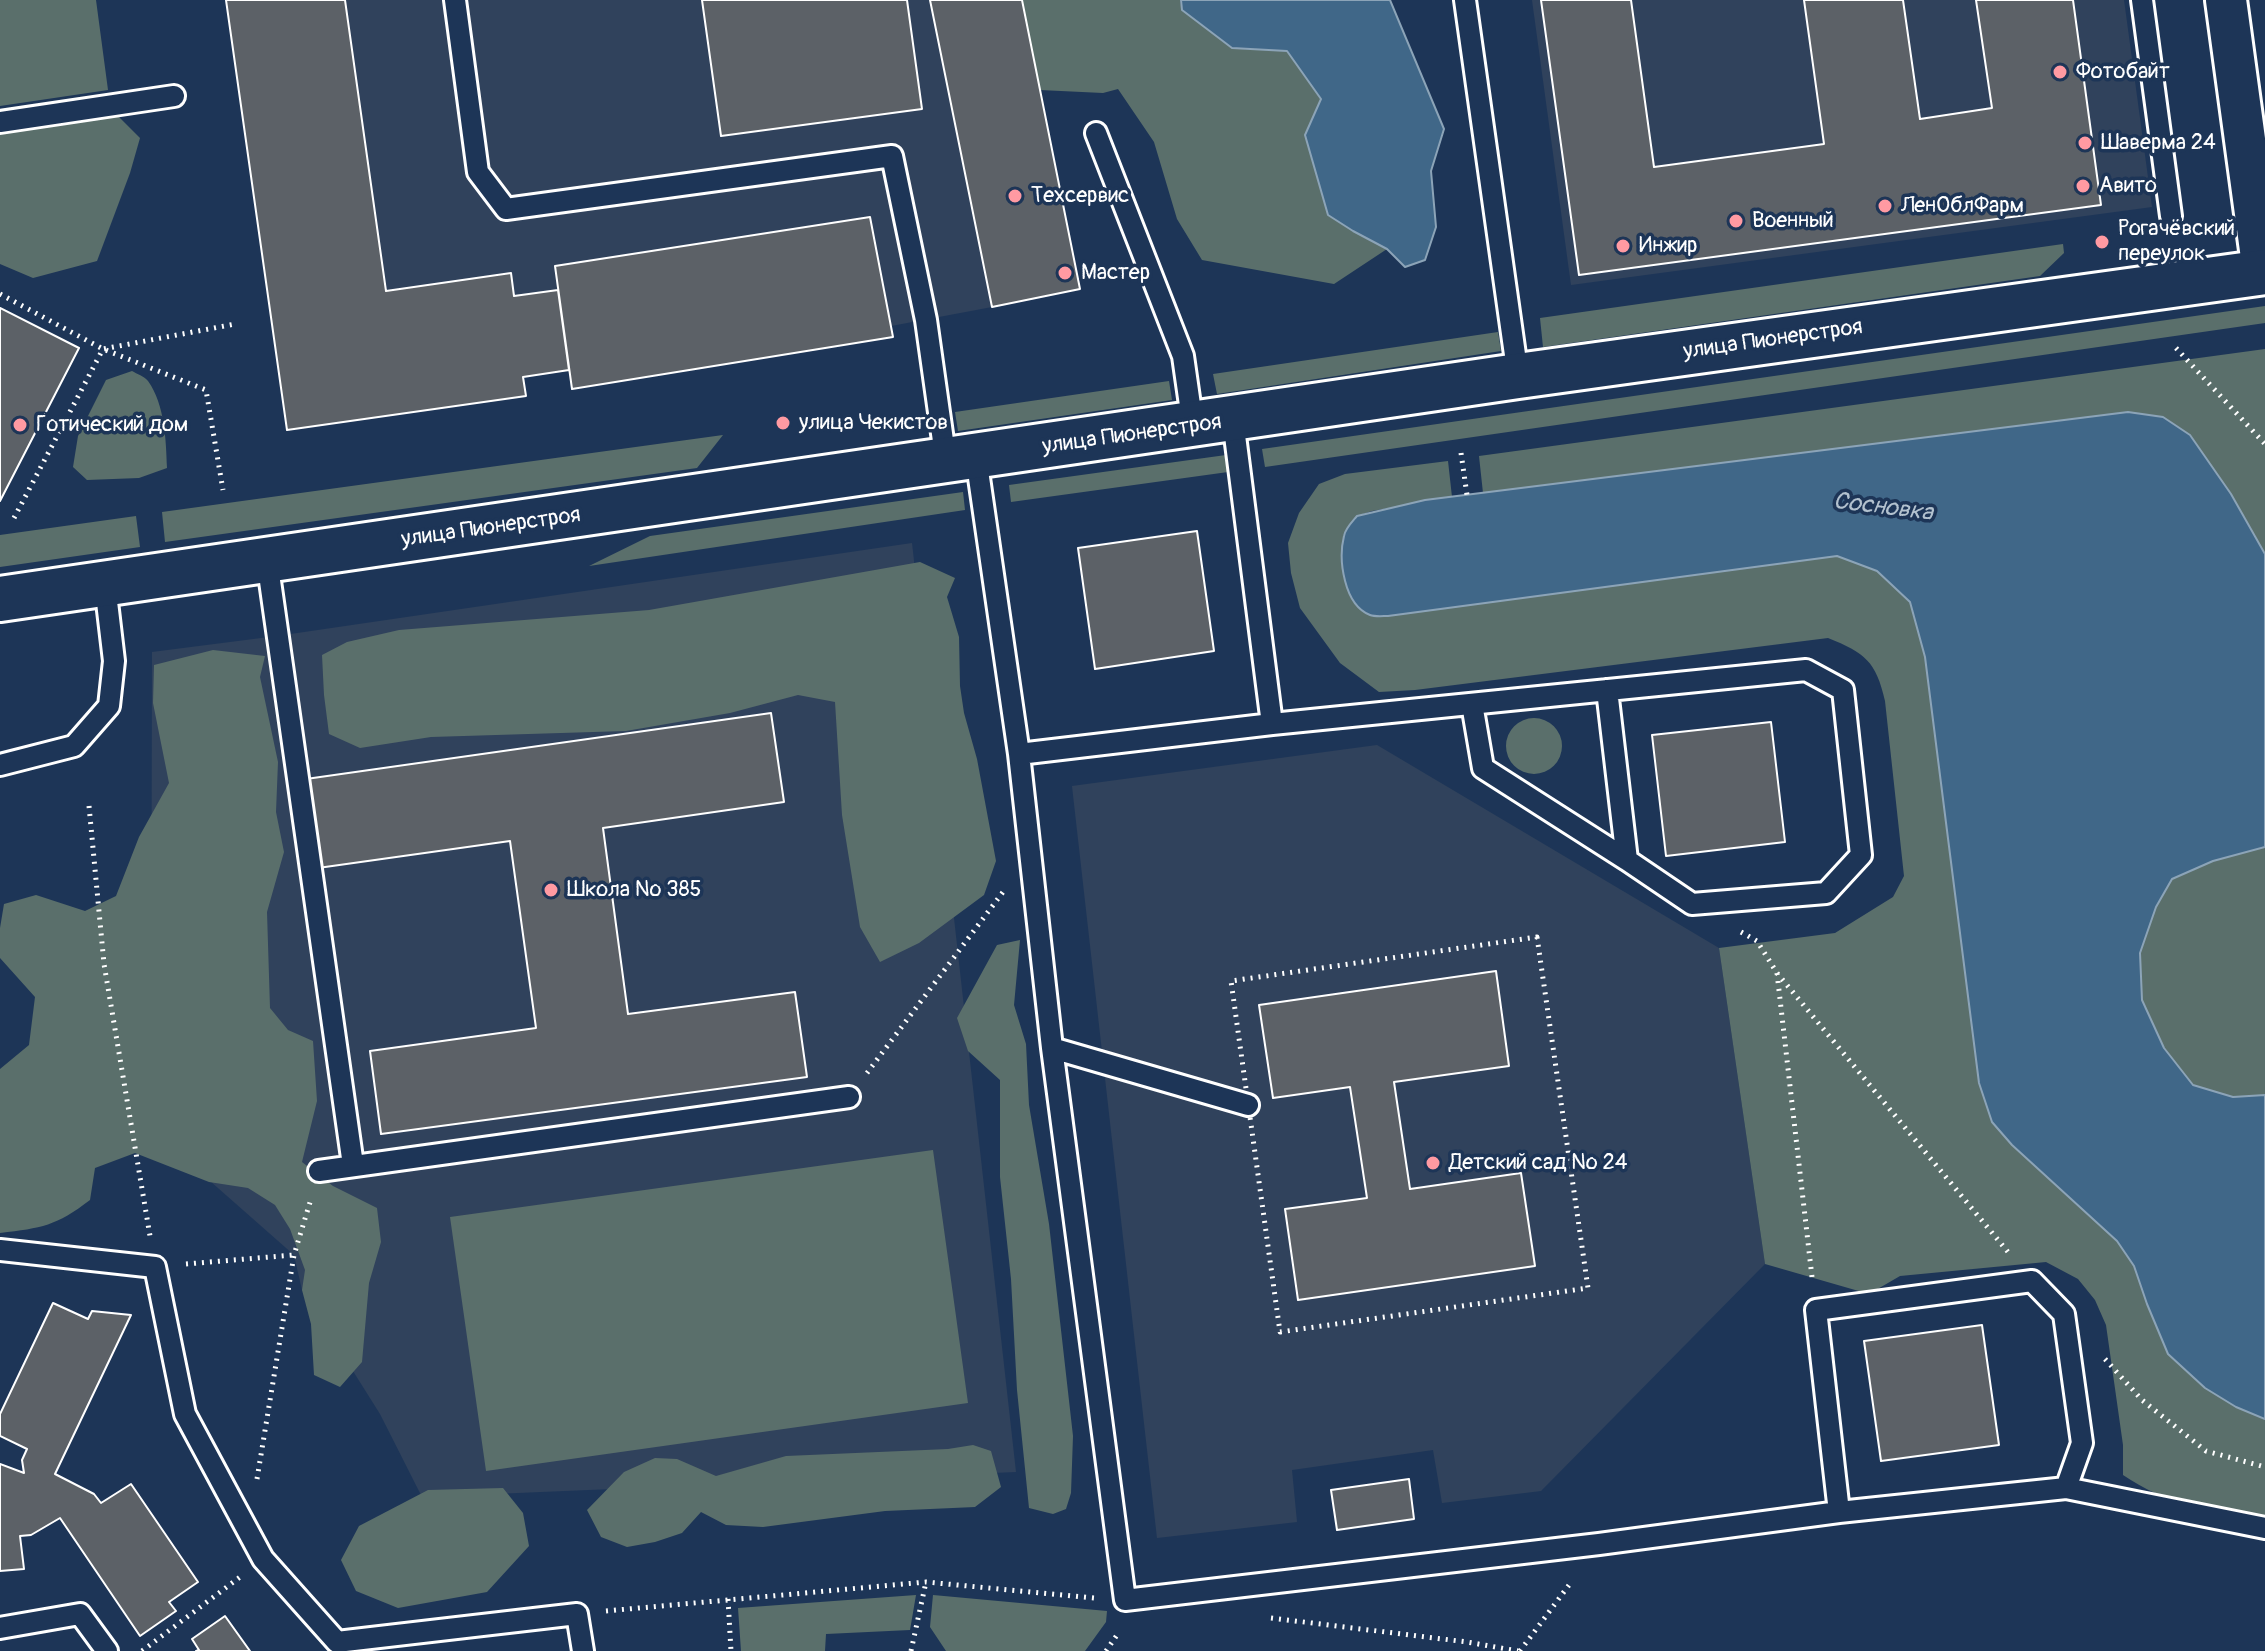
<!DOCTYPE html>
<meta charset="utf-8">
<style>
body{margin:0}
canvas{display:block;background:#1d3557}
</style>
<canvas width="2265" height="1651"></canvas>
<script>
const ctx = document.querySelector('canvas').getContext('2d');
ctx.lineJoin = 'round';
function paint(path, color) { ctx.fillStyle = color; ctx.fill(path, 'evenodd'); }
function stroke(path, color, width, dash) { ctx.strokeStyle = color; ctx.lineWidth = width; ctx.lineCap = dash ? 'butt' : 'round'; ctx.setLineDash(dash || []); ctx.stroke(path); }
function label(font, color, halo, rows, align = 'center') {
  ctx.font = font + ' Pangolin,sans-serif'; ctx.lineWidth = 7; ctx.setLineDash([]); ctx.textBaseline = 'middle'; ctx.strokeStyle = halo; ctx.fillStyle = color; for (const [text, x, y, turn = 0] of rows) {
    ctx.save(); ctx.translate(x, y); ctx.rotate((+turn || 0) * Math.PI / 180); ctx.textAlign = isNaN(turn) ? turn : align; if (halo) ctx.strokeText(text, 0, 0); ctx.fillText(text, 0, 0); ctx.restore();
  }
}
paint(new Path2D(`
 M226,0H930L992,307L891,326L892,337L572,389L569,371L524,377L526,396L287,430Z
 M1532,0H2124L2152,207L1571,285Z
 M912,543L1016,1472L422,1497L380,1414L302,1290L294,1255L151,1129L152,652L277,636Z
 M1377,745L1719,948L1765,1264L1541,1491L1442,1503L1433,1450L1292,1470L1297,1522L1157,1538L1072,786Z`), '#30425c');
paint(new Path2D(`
 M0,0H96L108,90L0,106Z
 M1022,0H1180L1182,10L1243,49L1287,51L1321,99L1328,215L1353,231L1387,249L1334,284L1202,260L1177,219L1154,142L1118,89L1103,93L1040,90Z
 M117,115L140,138L130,173L97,261L33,278L0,264V134Z
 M2063,244L2064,253L2040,276L1543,347L1540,318Z
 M2265,306V323L1265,467L1262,449Z
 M1498,332L1501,351L1217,394L1213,374Z
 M2265,349V554L2231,494L2163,417L2128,412L1483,493L1479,456Z
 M132,371C137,374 144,376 148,381C165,405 166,440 167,468L139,478L87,480L73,467L78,436L106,380Z
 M1169,381L1172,400L958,431L955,412Z
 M723,435L697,468L165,542L162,512Z
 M1226,455L1228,472L1011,502L1009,485Z
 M1448,461L1452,497L1372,511L1357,516L1344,533L1342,550L1346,585L1388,616L1838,556L1877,571L1910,602L1925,657L1979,1083L1992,1122L2012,1145L2117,1241L2134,1266L2147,1304L2168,1354L2236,1407L2265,1419V1517C2215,1516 2164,1503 2123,1475V1445L2106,1325L2095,1300L2078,1279L2046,1262L1900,1276L1869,1294L1765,1264L1719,948L1835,933L1893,897L1904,876L1885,701C1876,661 1865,653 1828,638L1415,690L1379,692L1340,663L1300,608L1291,573L1288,543L1299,513L1319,484L1345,474Z
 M963,492L965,510L589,566L650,536Z
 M136,516L140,547L0,567V535Z
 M920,562L955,578L947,597L959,637L960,686L964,713L977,759L996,861L984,895L919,943L880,962L860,927L842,815L835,702L798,695L730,713L626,731L431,737L360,748L329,734L324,695L322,655L347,642L399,630L649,610Z
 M213,650L265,656L260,677L278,762L276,812L284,852L267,912L270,1008L288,1030L313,1041L317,1101L302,1162L333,1186L377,1208L381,1242L369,1283L362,1362L340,1387L314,1375L311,1324L302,1290L305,1270L290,1229L275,1205L248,1188L209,1182L135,1153L95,1168L90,1200C56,1226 42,1228 0,1233V1069L29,1045L35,997L0,958V928L4,904L36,895L85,911L116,896L139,837L169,783L153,703L154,665Z
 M1506 746a28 28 0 1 1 56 0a28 28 0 1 1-56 0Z
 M2265,847V1095L2233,1097L2193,1086L2164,1048L2142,1000L2140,953L2156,907L2172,879L2213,861Z
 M1020,940L1014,1005L1026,1044L1029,1105L1049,1224L1073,1436L1071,1493L1066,1509L1053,1514L1029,1508L1017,1390L1011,1279L1000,1177V1080L968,1051L957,1018L997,945Z
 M933,1150L968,1403L486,1471L450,1217Z
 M973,1445L991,1451L1001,1487L975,1507L885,1511L763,1527L726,1525L701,1512L682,1533L655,1542L627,1547L601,1537L587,1510L624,1472L655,1458L677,1459L716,1476L786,1456L948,1449Z
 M503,1488L523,1513L529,1546L487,1592L398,1608L356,1591L341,1560L359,1526L428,1490Z
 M916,1595L910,1630L826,1634L825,1651H741L738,1608Z
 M933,1595L1107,1611L1106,1622L1085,1651H946L930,1627Z`), '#5a6f6b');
const water = new Path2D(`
 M1181,0H1390L1444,129L1431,171L1436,227L1425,260L1405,267L1387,249L1353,231L1328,215L1305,135L1321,99L1287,51L1232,48L1182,10Z
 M2128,412L2163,417L2190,435L2231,494L2265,554V847L2213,861L2172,879L2156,907L2140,953L2142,1000L2164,1048L2193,1085L2233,1097L2265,1095V1419L2236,1407L2205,1388L2168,1354L2147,1304L2134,1266L2117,1241L2012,1145L1992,1122L1979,1083L1925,657L1910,602L1877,571L1837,556L1388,616C1383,616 1375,617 1370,615C1344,605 1338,560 1344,536C1345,529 1352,522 1357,516L1425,500Z`);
paint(water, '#406788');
stroke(water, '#8ca4b8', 2);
const building = new Path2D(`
 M226,0H345L386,291L511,273L514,296L558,290L569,370L523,377L526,396L287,430Z
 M702,0H907L922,109L721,136Z
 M930,0H1022L1080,289L992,307Z
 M1541,0H1631L1654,167L1824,144L1804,0H1903L1920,119L1992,108L1976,0H2073L2101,205L1579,275Z
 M870,217L893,337L572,389L555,266Z
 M0,308L79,348L0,501Z
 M1197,531L1214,651L1095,669L1078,548Z
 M771,713L784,802L603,828L628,1014L795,992L807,1077L381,1134L370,1051L536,1028L510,841L318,868L306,779Z
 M1771,722L1785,842L1666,856L1652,735Z
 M1496,971L1509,1066L1394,1082L1410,1189L1521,1173L1535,1266L1298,1300L1285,1209L1367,1198L1350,1087L1273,1098L1259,1005Z
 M53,1303L88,1319L92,1311L131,1315L55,1474L94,1494L101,1503L131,1484L198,1582L169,1602L176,1611L140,1636L60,1518L31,1535L20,1536L24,1569L0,1571V1464L24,1473L22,1460L27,1449L0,1436V1414Z
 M1982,1325L1999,1445L1881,1461L1864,1341Z
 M1409,1479L1414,1519L1337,1530L1331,1490Z
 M225,1616L250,1651H196L199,1650L192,1639Z`);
paint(building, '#5c6167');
stroke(building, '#fff', 2);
const service = new Path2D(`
 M455,0L478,172L506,209L892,156L926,320L946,462
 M1465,0L1518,376
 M2142,0L2171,216
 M0,122L174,96
 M1096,133L1183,356L1193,426
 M1233,420L1272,724
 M976,457L1019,754L1052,1048L1125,1600L1599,1544L1839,1512L2066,1488L2265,1528
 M267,560L353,1165
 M1472,704L1483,768L1627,860
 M1019,754L1272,724L1806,670L1843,690L1861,855L1826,893L1692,904L1627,860L1607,690
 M0,765L74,746L109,706L114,661L105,585
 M1052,1048L1248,1105
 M319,1171L849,1097
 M0,1250L155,1267L185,1414L263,1559L337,1642L577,1614L583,1651
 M1839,1512L1816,1310L2032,1281L2064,1314L2082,1443L2066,1488
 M0,1628L80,1614L107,1651`);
const minor = new Path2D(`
 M2226,0L2263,272`);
const tertiary = new Path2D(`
 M0,599L1518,376L2265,272`);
stroke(service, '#fff', 26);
stroke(minor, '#fff', 46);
stroke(tertiary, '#fff', 50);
stroke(new Path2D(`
 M0,294L103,349L206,390L223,490
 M2176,348L2265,444
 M1461,453L1467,495
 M14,518L103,349L235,324
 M89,806L104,964L150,1236
 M1741,932L1757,941L1777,973L2008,1252
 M1537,937L1588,1288L1280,1332L1231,981Z
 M1777,973L1812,1277
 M867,1073L1003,892
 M186,1264L294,1255
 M2105,1359L2142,1400L2206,1451L2265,1467
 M257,1479L294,1255L311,1199
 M728,1599L731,1651
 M606,1611L926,1582L1094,1598
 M1271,1618L1467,1642L1518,1651
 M142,1651L240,1577
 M911,1651L926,1582
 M1106,1651L1119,1632
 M1520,1651L1572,1581`), '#fff', 5, [2, 6]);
stroke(service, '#1d3557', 20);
stroke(minor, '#1d3557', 40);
stroke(tertiary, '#1d3557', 44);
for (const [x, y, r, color] of [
 [2060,72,8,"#ff9aa2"],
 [2085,143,8,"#ff9aa2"],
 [2083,186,8,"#ff9aa2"],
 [1015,196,8,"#ff9aa2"],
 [1885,206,8,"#ff9aa2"],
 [1736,221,8,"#ff9aa2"],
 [2102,242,8,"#ff9aa2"],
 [1623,246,8,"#ff9aa2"],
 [1065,273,8,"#ff9aa2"],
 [783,423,8,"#ff9aa2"],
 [20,425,8,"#ff9aa2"],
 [551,890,8,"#ff9aa2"],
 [1433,1163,8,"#ff9aa2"]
]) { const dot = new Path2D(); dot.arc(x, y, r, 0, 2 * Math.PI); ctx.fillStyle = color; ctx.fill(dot); stroke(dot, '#1d3557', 3); }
label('22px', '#fff', '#1d3557', [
 ["Фотобайт",2076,72],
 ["Шаверма 24",2101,143],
 ["Авито",2099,186],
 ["Техсервис",1031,196],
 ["ЛенОблФарм",1901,206],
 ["Военный",1752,221],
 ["Рогачёвский",2118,229],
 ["переулок",2118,254],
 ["Инжир",1639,246],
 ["Мастер",1081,273],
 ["улица Чекистов",799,423],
 ["Готический дом",36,425],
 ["Школа № 385",567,890],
 ["Детский сад № 24",1449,1163]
], 'left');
label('22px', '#fff', '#1d3557', [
 ["улица Пионерстроя",1773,340,-8],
 ["улица Пионерстроя",1132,435,-8],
 ["улица Пионерстроя",491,528,-8]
]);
label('italic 24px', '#b3c2cf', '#1d3557', [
 ["Сосновка",1883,508,7]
]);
</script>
